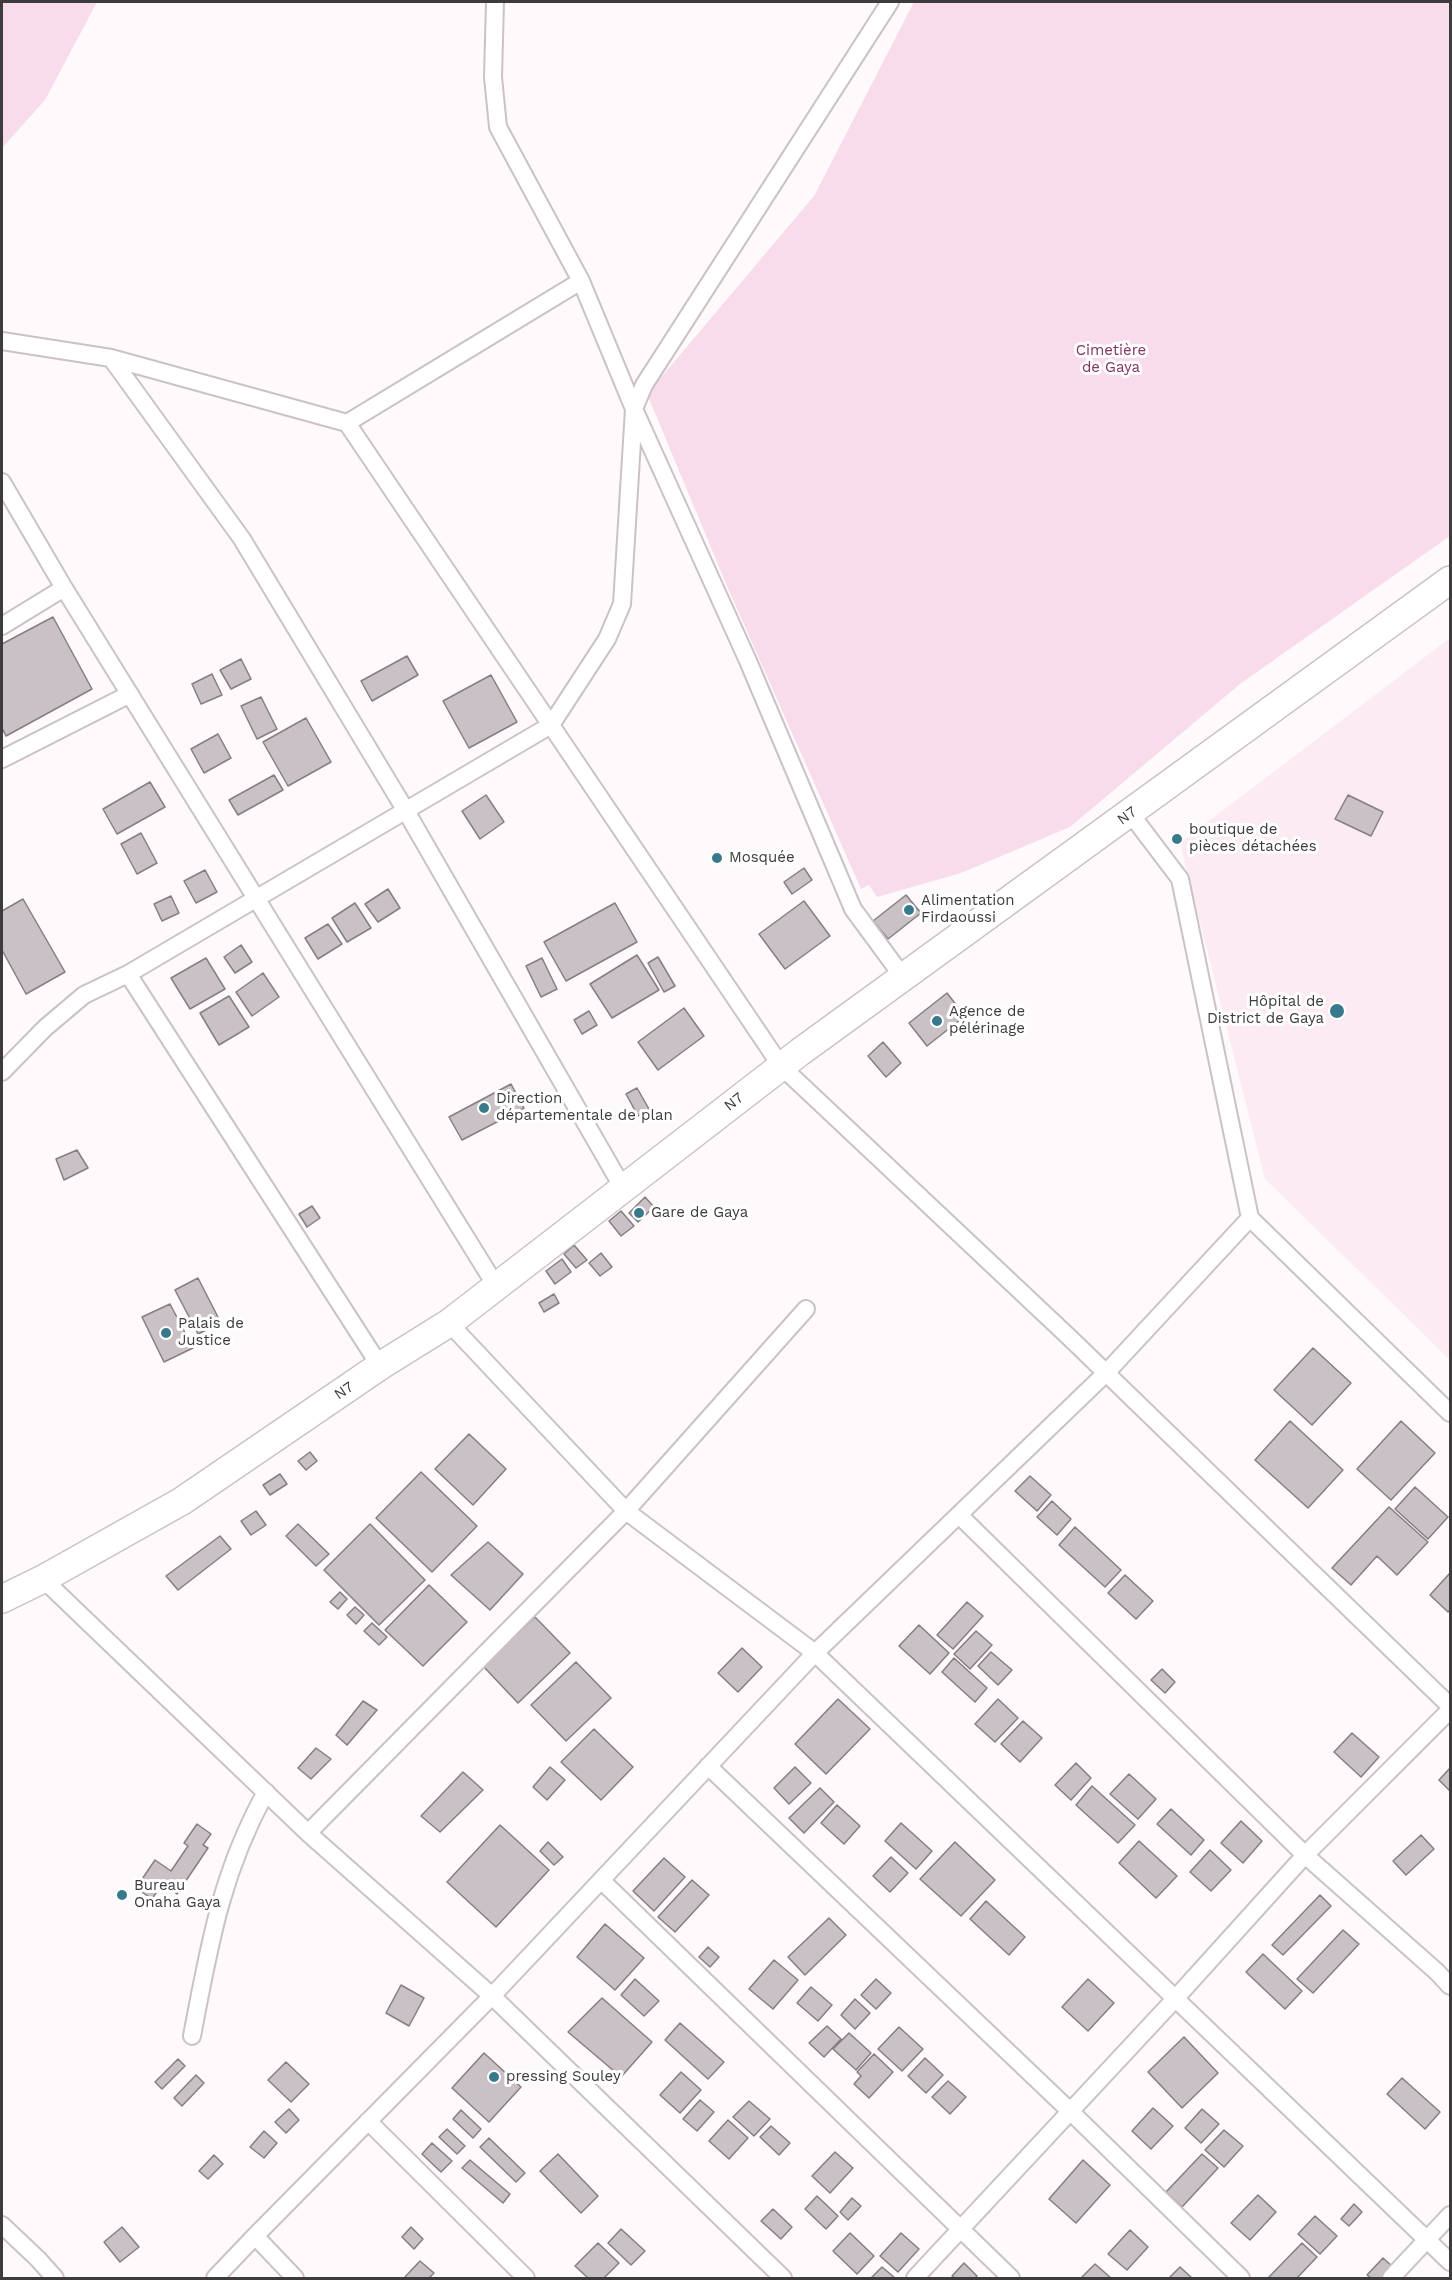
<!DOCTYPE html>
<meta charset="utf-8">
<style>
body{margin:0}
#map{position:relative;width:1452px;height:2280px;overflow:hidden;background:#fef9fb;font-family:"Work Sans",sans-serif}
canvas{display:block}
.frame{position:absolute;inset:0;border:3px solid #3e3b3c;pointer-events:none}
</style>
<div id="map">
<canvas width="1452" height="2280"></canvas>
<div class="frame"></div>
</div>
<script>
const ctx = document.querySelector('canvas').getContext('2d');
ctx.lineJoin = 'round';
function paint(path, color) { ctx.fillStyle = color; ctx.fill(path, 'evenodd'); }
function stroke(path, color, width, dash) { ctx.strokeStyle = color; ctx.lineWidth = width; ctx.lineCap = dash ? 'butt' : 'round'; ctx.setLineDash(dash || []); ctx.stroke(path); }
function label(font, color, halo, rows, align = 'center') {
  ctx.font = font + ' "Work Sans",sans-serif'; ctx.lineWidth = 6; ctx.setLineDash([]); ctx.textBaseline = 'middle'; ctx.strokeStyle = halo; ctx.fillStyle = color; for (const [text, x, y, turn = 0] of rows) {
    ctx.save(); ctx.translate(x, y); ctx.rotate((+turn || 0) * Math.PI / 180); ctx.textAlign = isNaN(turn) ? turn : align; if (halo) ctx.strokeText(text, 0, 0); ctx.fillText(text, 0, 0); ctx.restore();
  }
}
paint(new Path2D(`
 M1450,638V1360L1265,1179L1180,843Z`), '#fcebf3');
paint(new Path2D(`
 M2,2H97L45,100L2,148Z
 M914,2H1450V536L1240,684L1070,827L961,873L877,897L869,885L861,889L727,586L647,394L814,196Z`), '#f9dceb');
const building = new Path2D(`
 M53,617L92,689L6,736L2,728V644Z
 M407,656L418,675L372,701L361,681Z
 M241,659L251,679L231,689L220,670Z
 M212,674L222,695L201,704L192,684Z
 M491,675L517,722L469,748L443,701Z
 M261,697L277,729L257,739L241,706Z
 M306,718L331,762L288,786L263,742Z
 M218,734L231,758L204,773L191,749Z
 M274,775L283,790L238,815L229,800Z
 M150,782L165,807L117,834L103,809Z
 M486,795L504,822L480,839L462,811Z
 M1348,795L1383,812L1371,836L1335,819Z
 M141,833L157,863L137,874L121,844Z
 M804,868L812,880L792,894L784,882Z
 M205,870L217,892L196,903L184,881Z
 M388,889L400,908L378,922L365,904Z
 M906,895L921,913L888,939L873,921Z
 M171,896L179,913L162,921L154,904Z
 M23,899L65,972L26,994L2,950V911Z
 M804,901L830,936L785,969L759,934Z
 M355,903L371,928L347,942L332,918Z
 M615,903L637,942L566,981L544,942Z
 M328,924L342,944L318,959L305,938Z
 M241,945L252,962L235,973L224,957Z
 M637,955L659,990L612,1018L590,984Z
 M658,957L675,986L664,992L648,963Z
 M206,958L225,989L190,1009L171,978Z
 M542,958L557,989L541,997L526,966Z
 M263,973L279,997L252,1016L236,992Z
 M947,993L965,1016L927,1046L909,1023Z
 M229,996L249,1027L219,1045L200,1013Z
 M684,1008L704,1036L658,1070L638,1042Z
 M589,1011L597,1025L582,1034L574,1020Z
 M883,1042L901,1063L886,1077L868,1056Z
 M511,1084L524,1108L462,1140L449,1117Z
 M637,1088L649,1109L638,1116L626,1094Z
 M77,1150L88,1168L64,1180L56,1159Z
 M645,1197L654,1207L638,1222L629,1213Z
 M312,1206L320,1218L307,1227L299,1214Z
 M621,1211L634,1226L621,1236L609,1221Z
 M574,1245L587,1260L576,1268L564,1254Z
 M601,1253L612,1267L600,1276L589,1263Z
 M562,1259L571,1272L555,1284L546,1271Z
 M198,1278L221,1323L198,1334L175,1290Z
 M554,1294L559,1303L544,1312L539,1303Z
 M170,1304L193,1348L164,1362L142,1317Z
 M1313,1348L1351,1383L1312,1425L1274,1390Z
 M1290,1421L1343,1470L1308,1508L1255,1460Z
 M1401,1421L1435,1453L1391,1500L1357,1469Z
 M469,1434L506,1469L473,1505L435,1469Z
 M310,1452L317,1461L306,1470L298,1461Z
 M421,1472L477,1526L432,1572L376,1518Z
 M280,1474L287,1484L270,1495L263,1485Z
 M1030,1476L1051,1495L1037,1511L1015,1491Z
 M1415,1487L1448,1517L1428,1539L1395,1509Z
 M1052,1501L1071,1519L1057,1535L1037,1517Z
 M1389,1507L1428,1542L1397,1575L1377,1556L1351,1585L1332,1568Z
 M256,1511L266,1525L251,1535L241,1521Z
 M298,1524L329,1554L316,1566L286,1536Z
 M370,1524L425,1580L379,1625L324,1570Z
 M1075,1527L1121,1570L1105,1587L1059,1545Z
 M220,1536L231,1549L178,1590L166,1576Z
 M488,1542L523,1574L490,1610L451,1575Z
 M1450,1573V1610L1448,1612L1430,1595Z
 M1125,1575L1153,1601L1136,1619L1108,1593Z
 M429,1585L467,1622L423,1666L385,1630Z
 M340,1592L347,1599L338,1609L330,1602Z
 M967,1602L983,1616L953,1649L937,1635Z
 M355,1607L364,1615L356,1624L347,1615Z
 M535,1617L570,1653L518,1703L483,1666Z
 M372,1623L387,1637L379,1645L364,1631Z
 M919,1625L949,1653L930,1674L899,1646Z
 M976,1631L992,1645L970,1669L954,1654Z
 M742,1648L762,1667L738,1692L718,1673Z
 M991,1652L1012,1670L998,1685L978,1666Z
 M954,1658L987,1688L975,1702L942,1672Z
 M576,1662L611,1698L566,1741L531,1705Z
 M1162,1669L1175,1682L1165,1693L1151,1680Z
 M838,1699L870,1729L826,1774L795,1744Z
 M998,1699L1018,1718L995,1742L975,1724Z
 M363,1701L377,1710L347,1745L336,1735Z
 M1023,1721L1042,1738L1020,1762L1001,1744Z
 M594,1729L633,1767L601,1800L561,1762Z
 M1352,1733L1379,1757L1361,1777L1334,1752Z
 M316,1748L331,1759L311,1779L298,1768Z
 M1076,1763L1091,1778L1071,1800L1055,1785Z
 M550,1767L565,1780L547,1800L533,1787Z
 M795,1767L811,1783L789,1804L774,1788Z
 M1450,1768V1791L1439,1780Z
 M463,1772L483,1790L440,1832L421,1816Z
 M1129,1774L1156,1799L1138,1819L1110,1794Z
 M1092,1786L1135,1825L1118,1843L1076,1805Z
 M820,1788L834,1802L804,1833L789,1818Z
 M837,1805L860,1826L844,1844L821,1823Z
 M1171,1809L1204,1840L1191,1855L1157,1824Z
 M1241,1821L1262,1841L1243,1863L1221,1843Z
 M901,1823L932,1851L916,1869L885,1841Z
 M197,1824L211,1834L203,1845L208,1848L177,1894L162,1884L152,1899L136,1888L155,1860L171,1871L188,1846L184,1843Z
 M500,1825L549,1870L496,1927L447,1882Z
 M1421,1835L1434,1849L1406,1875L1393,1861Z
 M1139,1841L1177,1876L1156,1898L1119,1863Z
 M548,1842L563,1857L554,1865L540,1851Z
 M955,1842L995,1880L961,1916L920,1879Z
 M1210,1850L1231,1870L1211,1891L1190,1872Z
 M891,1857L908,1873L890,1892L873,1876Z
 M664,1858L685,1877L654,1911L633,1891Z
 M692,1880L709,1895L675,1932L658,1917Z
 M1320,1895L1331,1906L1283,1955L1272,1945Z
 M986,1901L1025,1937L1009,1955L970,1919Z
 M829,1918L846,1935L805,1975L788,1957Z
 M605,1924L644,1958L615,1990L577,1957Z
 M1343,1930L1359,1944L1313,1993L1297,1979Z
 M708,1947L719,1957L710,1967L699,1957Z
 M1263,1954L1302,1991L1285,2009L1246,1972Z
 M774,1960L798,1980L773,2009L749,1989Z
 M635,1979L659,2001L644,2016L621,1995Z
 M876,1979L891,1993L876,2009L861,1995Z
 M1088,1979L1114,2003L1088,2031L1062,2007Z
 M401,1985L424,1998L409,2026L386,2013Z
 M811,1987L832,2005L818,2021L797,2003Z
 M602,1998L652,2042L621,2077L568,2032Z
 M855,1999L870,2013L855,2029L841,2015Z
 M680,2023L724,2062L708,2079L665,2040Z
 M827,2026L841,2039L824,2057L809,2043Z
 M899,2027L923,2049L902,2071L878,2049Z
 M849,2033L871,2053L856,2070L833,2049Z
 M1184,2037L1218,2073L1182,2108L1148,2072Z
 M484,2053L521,2087L489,2122L452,2088Z
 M874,2054L893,2072L869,2098L854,2084L861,2076L857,2072Z
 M925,2058L943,2075L926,2093L908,2076Z
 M178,2059L185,2066L162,2089L155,2082Z
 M286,2062L309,2084L291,2102L268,2080Z
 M681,2072L701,2090L680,2113L660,2095Z
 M196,2075L204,2083L182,2106L174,2098Z
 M1402,2078L1440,2112L1425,2129L1387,2094Z
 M948,2081L966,2097L950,2114L932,2097Z
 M700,2100L714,2112L697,2131L683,2119Z
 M749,2101L770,2119L754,2136L733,2117Z
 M1153,2108L1173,2126L1151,2149L1132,2131Z
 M289,2109L299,2120L286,2133L275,2122Z
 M1202,2109L1219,2124L1201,2143L1185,2128Z
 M461,2110L481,2129L473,2138L453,2119Z
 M728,2120L748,2138L729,2159L709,2141Z
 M771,2126L790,2143L779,2155L760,2137Z
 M447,2129L465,2146L457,2154L439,2137Z
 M1224,2130L1243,2146L1224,2167L1205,2150Z
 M264,2131L277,2143L264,2158L250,2147Z
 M489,2138L525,2173L516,2182L480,2147Z
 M432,2143L452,2161L441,2172L422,2154Z
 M835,2152L853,2168L830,2193L812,2176Z
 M558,2154L598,2196L581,2213L540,2171Z
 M1202,2154L1218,2168L1182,2207L1166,2192Z
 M214,2155L223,2164L208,2179L199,2171Z
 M470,2160L510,2194L503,2203L462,2168Z
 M1083,2160L1110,2185L1076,2223L1049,2199Z
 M1258,2195L1276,2212L1250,2240L1231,2223Z
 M817,2196L838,2216L826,2229L805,2209Z
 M852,2198L861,2206L848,2220L840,2212Z
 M1354,2204L1362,2212L1349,2226L1341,2219Z
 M773,2209L792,2227L781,2239L761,2221Z
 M1315,2216L1337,2236L1320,2254L1298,2234Z
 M122,2227L139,2247L120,2262L104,2242Z
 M411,2227L423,2239L414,2249L402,2237Z
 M621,2229L645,2251L631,2265L608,2243Z
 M1130,2230L1148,2247L1127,2270L1108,2254Z
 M850,2233L874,2256L857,2274L833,2251Z
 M901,2233L919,2249L898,2272L880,2256Z
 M598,2243L619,2263L604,2278H588L575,2266Z
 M1302,2243L1317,2257L1297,2278H1268Z
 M1383,2258L1394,2268L1384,2278H1371L1367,2275Z
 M420,2261L434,2273L429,2278H404Z
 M964,2263L977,2276L975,2278H955L952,2276Z
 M1095,2264L1111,2278H1081Z
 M882,2267L895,2278H871Z
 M1180,2267L1192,2278H1169Z`);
paint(building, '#c9c1c5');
stroke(building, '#867e82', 1.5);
const street = new Path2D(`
 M495,2L493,77L498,127L581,281L634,409L748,661L853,909L903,977
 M2,341L111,358L347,423L781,1066L1070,1338L1450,1706
 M111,358L242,539L406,811L623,1188
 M347,423L581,281
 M2,482L64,588L496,1286
 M2,626L64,588
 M2,759L130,694
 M1130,813L1180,879L1250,1218L1450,1413
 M128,974L380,1366
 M2,1072L45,1028L84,995L128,974L551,725L607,639L622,604L634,409L644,385L890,2
 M449,1323L626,1511L815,1653L1450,2262
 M959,1515L1305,1855L1437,1972L1450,1986
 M43,1579L308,1833L492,1996L783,2278
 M708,1766L1071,2112L1241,2278
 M308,1833L626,1511L806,1309
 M601,1880L1011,2278
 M192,2036C209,1947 221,1873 266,1792
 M368,2121L526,2278
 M2,2225L38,2259L55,2278
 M255,2236L295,2278
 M215,2278L255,2236L492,1996L815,1653L1106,1373L1250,1218
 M915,2278L1174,2000L1305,1855L1450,1710
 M1391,2278L1450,2215`);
const primary = new Path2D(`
 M2,1599L43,1579L182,1501L380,1366L449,1323L800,1052L1450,580`);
stroke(street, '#cbc2c6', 20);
stroke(primary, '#cbc2c6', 30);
stroke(street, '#fff', 16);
stroke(primary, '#fff', 27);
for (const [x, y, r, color] of [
 [1177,839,6,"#387a8c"],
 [717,858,6,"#387a8c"],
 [909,910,6,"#387a8c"],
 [1337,1011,8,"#387a8c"],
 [937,1021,6,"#387a8c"],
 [484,1108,6,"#387a8c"],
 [639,1213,6,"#387a8c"],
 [166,1333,6,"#387a8c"],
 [122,1895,6,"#387a8c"],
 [494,2077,6,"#387a8c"]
]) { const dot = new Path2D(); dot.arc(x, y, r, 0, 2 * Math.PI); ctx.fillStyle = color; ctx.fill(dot); stroke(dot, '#fff', 2); }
label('15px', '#823563', '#fff', [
 ["Cimetière",1111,351],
 ["de Gaya",1111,368]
]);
label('15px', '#3e3b3c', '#fff', [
 ["N7",1127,816,-36],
 ["N7",734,1102,-38],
 ["N7",344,1391,-34]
]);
label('15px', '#3e3b3c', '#fff', [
 ["boutique de",1189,830],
 ["pièces détachées",1189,847],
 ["Mosquée",729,858],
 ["Alimentation",921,901],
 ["Firdaoussi",921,918],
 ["Hôpital de",1324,1002,"right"],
 ["District de Gaya",1324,1019,"right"],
 ["Agence de",949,1012],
 ["pélérinage",949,1029],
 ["Direction",496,1099],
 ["départementale de plan",496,1116],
 ["Gare de Gaya",651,1213],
 ["Palais de",178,1324],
 ["Justice",178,1341],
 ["Bureau",134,1886],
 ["Onaha Gaya",134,1903],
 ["pressing Souley",506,2077]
], 'left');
</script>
